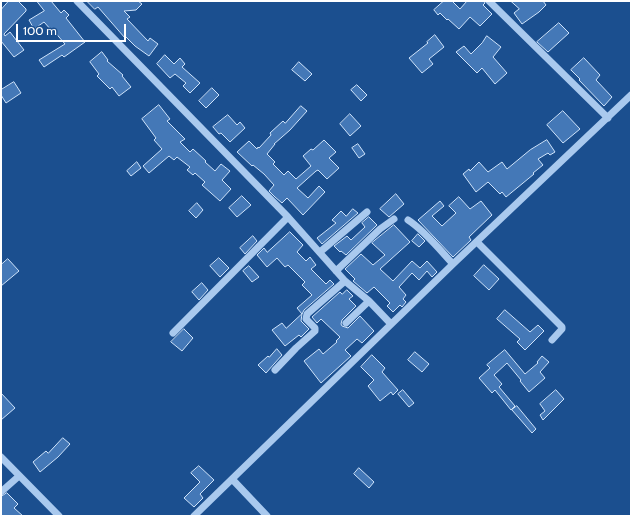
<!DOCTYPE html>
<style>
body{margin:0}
#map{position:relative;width:632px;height:517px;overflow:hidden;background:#1b4f8f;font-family:Cabin,sans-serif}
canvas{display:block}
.frame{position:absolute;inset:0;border:2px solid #fff;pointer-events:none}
.scale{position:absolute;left:16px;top:24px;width:110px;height:18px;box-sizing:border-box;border:2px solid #fff;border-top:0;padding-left:5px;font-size:12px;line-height:14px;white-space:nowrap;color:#fff;-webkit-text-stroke:3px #1b4f8f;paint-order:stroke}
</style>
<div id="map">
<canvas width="632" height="517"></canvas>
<div class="frame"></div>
<div class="scale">100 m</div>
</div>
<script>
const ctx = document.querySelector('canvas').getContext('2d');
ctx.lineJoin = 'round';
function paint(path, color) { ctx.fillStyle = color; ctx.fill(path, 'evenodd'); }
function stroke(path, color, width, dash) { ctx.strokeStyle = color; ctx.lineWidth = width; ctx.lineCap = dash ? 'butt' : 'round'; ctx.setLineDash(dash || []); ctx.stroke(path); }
const building = new Path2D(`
 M9,1H18L26,9V11L4,34L5,36L10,32L24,50L14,57L1,41V10Z
 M37,1H51L61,13L64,10L69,15L66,18L85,42L64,57L62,55L44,67L39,60L65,44L53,30L52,31L44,22L34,29L29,20L44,11Z
 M87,1H138L142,4L136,10L124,11L130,17L127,19L148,41L150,38L158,44L149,56L135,46L126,37L125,38L98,7L95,9Z
 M444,1H452L460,9L467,1H484L485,3L483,5L492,14L480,26L470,17L459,29L448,19L447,20L440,13L438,15L434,10Z
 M511,1H543L546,5L539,12L522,24L514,13L519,9Z
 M559,23L569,33L548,52L537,42Z
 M435,35L444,47L429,59L433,64L422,73L409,58L428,43L427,42Z
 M487,36L501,47L493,57L507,73L495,84L482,68L477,73L456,52L464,46L471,54L482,43Z
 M102,52L108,60L107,61L123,75L122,76L131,87L119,96L112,87L110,89L97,76L99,74L90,62Z
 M165,55L174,64L180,58L185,64L182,67L200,83L190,93L183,86L186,83L175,74L170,78L157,64Z
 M584,58L600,75L596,80L612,97L604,106L579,80L580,79L571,70Z
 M299,62L312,74L305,81L292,70Z
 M14,82L21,93L6,103L1,95V90Z
 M357,85L367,95L361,101L351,90Z
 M212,88L219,95L206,108L199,101Z
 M159,105L170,119L167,121L185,139L180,142L190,152L193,149L206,161L205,162L215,171L221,164L230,171L222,180L231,189L220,201L202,185L205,182L195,173L193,175L187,170L190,167L177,157L174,160L169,156L149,173L143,166L162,149L154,140L156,138L142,119Z
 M301,106L307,111L290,130L274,144H275L267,154L275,162L273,164L284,175L288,171L296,179L311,166L303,156L311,149L313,150L324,140L336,152L329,158L339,168L327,179L318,170L316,171L297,188L308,198L319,186L325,192L303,215L287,198L282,203L275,197L269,191L274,185L264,174L253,165L252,166L237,152L249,141L257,149L258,147L259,148L271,135L270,133L283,121L285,123Z
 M563,111L580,129L563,143L547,125Z
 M350,114L361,126L350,136L340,124Z
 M228,115L237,125L240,122L245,128L230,142L221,133L219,134L213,127Z
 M547,140L555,152L550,155L548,153L538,159L543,165L533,173L534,174L506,197L502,192L500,194L488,182L476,192L463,174L469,169L470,171L479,162L488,172L502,162L507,169L530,150Z
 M358,144L365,154L359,158L352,148Z
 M137,162L141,168L131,176L127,171Z
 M396,194L404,204L389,217L380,209Z
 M242,196L251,205L237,217L229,208Z
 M459,197L470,209L481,201L492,215L469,237L471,240L453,257L418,220L440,201L444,206L432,216L442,226L456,213L449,206Z
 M197,203L203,210L196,218L189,211Z
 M353,209L358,213L322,244L317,238L336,223L332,220L341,211L346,216Z
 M369,217L377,225L346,255L341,251L340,252L334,246L347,236L351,240L365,227L362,223Z
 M394,225L410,242L380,269L393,281L412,261L420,268L427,261L437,272L432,277L427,271L419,280L412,273L399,287L406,295L403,299L406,302L402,307L400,305L393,312L387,306L390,303L374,287L367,293L353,281L355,279L345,269L361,254L373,265L385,255L372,243Z
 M290,232L303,245L297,252L306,261L310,257L316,265L311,269L326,284L330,280L334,284L304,310L302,314L297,308L312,295L302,285L305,282L288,265L285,267L277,258L267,267L257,255L264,248L267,252Z
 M418,234L425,241L419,247L412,241Z
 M253,236L257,241L245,254L240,248Z
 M219,258L229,268L220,277L210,266Z
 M8,259L19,271L1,286V265Z
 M484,265L499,279L489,290L474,276Z
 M249,266L259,277L252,282L243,271Z
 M202,283L208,290L199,300L192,292Z
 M347,290L353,296L349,299L356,306L342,320L341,324L342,326L348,328L360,316L374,331L362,343L357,339L345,350L351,356L321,383L304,361L319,349L323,354L337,342L336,341L340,337L321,319L317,323L312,317L340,292L342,294Z
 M505,310L530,332L538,325L544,331L525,350L517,342L520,339L497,319Z
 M302,314L301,321L309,329L301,337L299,335L285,346L272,330L282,323L286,328Z
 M184,329L193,338L182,351L171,342Z
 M277,349L282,355L266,373L258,365L268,356L269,357Z
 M505,350L525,374L538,363L537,362L542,356L549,362L540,372L545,378L529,392L520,381L521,380L507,363L494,375L502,384L499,387L515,406L511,410L495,390L492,393L479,378L490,368L487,365Z
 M415,352L429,364L422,372L408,360Z
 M372,355L385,368L382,372L398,390L393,395L391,392L380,401L368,386L374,380L361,367Z
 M403,390L414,403L409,407L398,394Z
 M556,390L564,399L543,420L540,415L545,411L540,404Z
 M1,393L15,408L1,420Z
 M517,406L536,429L532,433L512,410Z
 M63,438L70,444L58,457L40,472L33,462L46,451L48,453Z
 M199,466L214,480L200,494L203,498L194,507L184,498L200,482L191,473Z
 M359,468L374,482L369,488L354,474Z
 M7,493L18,504L14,508L23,516H1V497Z`);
paint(building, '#4478b7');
stroke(building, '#cfe3fa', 1);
stroke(new Path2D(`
 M77,1L288,217L345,281L369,301L391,324
 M489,1L608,118
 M408,220C424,230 440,250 453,264
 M477,242L562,327V329L552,340
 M320,252L367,212
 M336,271L380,229L394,219
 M346,323L369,301
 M173,333L288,217
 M275,370L296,348L315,331V328L306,319L307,314L345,281
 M1,457L59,516
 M232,479L267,516
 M1,492L19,476
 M194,516L453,264L631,95`), '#a9c9ee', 7);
</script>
